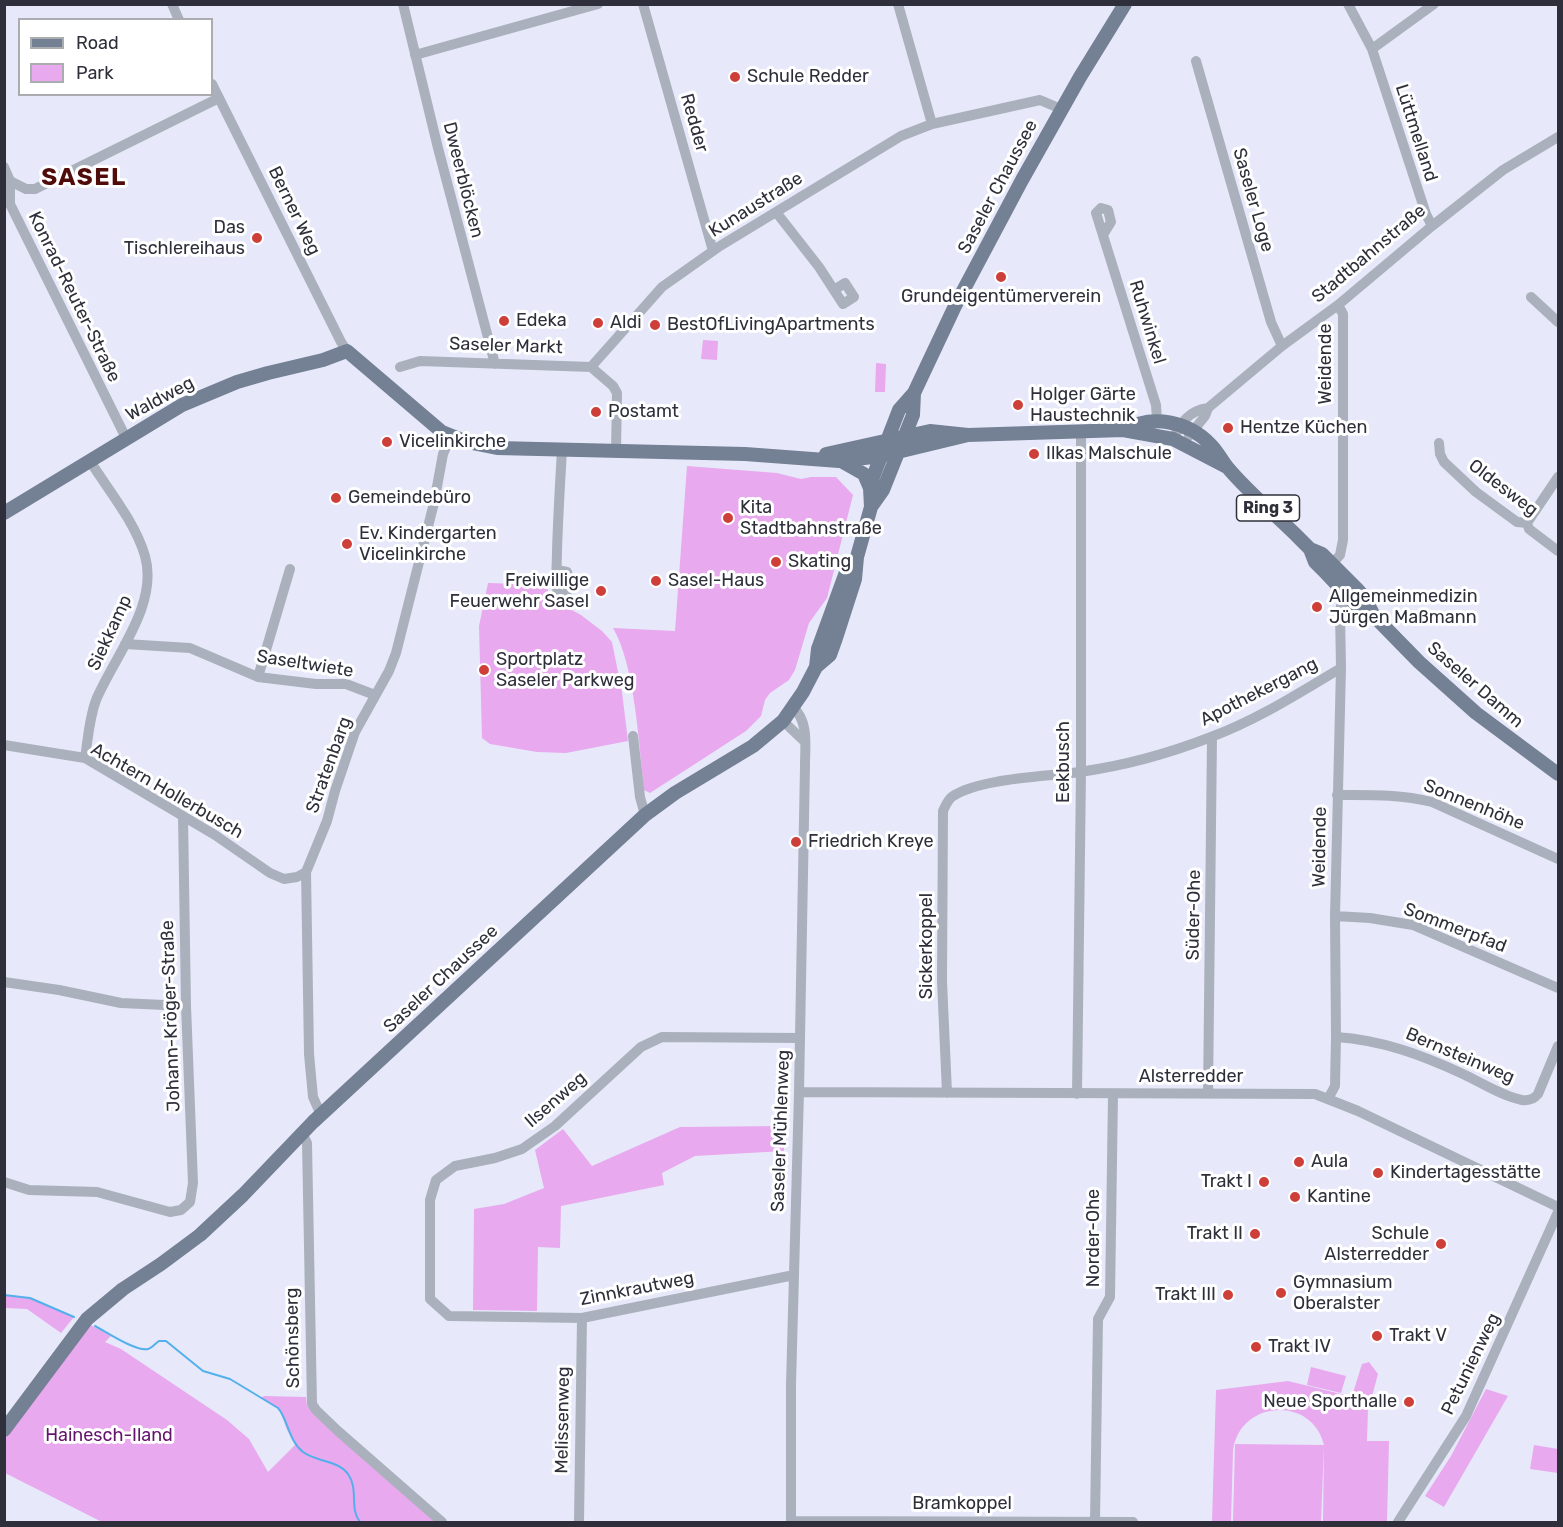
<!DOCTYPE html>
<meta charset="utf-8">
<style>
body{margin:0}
#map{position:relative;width:1563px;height:1527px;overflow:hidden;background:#e7e9fa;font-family:Rubik,sans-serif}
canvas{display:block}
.frame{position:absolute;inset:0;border:6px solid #2e2f3a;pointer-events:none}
.legend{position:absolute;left:18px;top:18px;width:195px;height:78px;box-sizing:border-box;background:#fff;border:2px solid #abacb0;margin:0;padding:8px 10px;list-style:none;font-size:18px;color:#2e2f3a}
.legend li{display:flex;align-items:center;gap:12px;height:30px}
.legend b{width:30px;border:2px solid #abacb0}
</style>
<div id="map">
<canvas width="1563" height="1527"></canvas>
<div class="frame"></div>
<ul class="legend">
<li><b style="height:8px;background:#748094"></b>Road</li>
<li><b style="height:16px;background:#e8a9ee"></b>Park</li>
</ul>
</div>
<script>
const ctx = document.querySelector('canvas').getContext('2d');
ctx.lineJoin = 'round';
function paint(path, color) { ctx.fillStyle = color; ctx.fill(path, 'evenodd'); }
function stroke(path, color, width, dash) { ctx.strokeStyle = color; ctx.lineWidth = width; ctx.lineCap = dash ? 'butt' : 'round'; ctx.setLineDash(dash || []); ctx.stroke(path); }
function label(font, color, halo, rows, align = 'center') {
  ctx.font = font + ' Rubik,sans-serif'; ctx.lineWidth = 6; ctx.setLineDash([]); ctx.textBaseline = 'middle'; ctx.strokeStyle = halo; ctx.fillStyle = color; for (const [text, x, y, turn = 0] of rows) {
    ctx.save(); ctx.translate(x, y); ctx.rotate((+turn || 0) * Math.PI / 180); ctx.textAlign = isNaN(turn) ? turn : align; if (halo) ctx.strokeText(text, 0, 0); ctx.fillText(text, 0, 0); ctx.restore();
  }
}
paint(new Path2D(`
 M703,340L718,341L717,360L701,359Z
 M876,363L886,364L885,392H875Z
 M687,466L777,473L801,479L811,477H836L853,495L827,598L809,623L795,670L789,680L770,693L765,700L761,716L746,731L650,793L644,790C639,746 635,665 613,628L675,631Z
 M488,583L548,585V597L581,615L602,631L612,642L622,692L628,741L566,753L537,752L490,744L482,738L479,626Z
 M784,1126V1151L695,1156L662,1173L664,1185L561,1206L560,1248L538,1247L537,1311L473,1310L474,1209L504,1204L544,1188L535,1150L563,1129L592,1166L680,1127Z
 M5,1295L30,1298L74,1317L61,1333L27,1309L5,1308Z
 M89,1324L111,1336L105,1342L121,1349L227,1420L249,1439L268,1472L296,1444L287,1430L280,1410L261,1398L264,1396L306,1397L307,1406L439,1522H102L5,1473L4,1432Z
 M1369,1362L1378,1374L1371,1400L1352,1396L1362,1364Z
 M1311,1367L1346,1376L1341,1393L1307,1385Z
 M1288,1381L1345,1395L1344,1407L1368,1409L1367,1441H1389L1387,1522H1323L1324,1445L1321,1522H1233L1235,1444L1324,1445C1312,1395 1239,1400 1233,1451L1231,1522H1212L1216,1390Z
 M1486,1389L1508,1396L1444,1507L1425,1496L1451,1456Z
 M1534,1445L1558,1449V1473L1530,1469Z`), '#e8a9ee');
stroke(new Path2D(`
 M4,1295L30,1298L74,1317
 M95,1326C105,1331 136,1352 148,1349C152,1348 156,1343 159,1341H166L203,1371L230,1379L278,1408C288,1419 288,1440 303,1452C316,1462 338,1460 348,1474C359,1489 349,1509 360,1522`), '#53b0eb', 2);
stroke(new Path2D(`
 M172,4L179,20
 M403,4L438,148L495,364
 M643,4L713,251
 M898,4L932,124
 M1348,4L1372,49L1434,4
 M1372,49L1426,214L1432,226
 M415,55L598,4
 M1196,61L1271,322L1282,346
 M212,84L341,342L347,351
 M4,167L10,181V204L126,438
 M10,181L26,189H35L219,98
 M776,212L819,267L843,304L854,297L845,283L834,290
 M1103,235L1111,222L1108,210L1101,208L1096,213L1156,405L1157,420
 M1531,297L1558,322
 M400,367L420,361L591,367
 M591,367L662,287L720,246L901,136L932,124L1040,100L1061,109
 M591,367L613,386L617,393L616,452
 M1189,436L1205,416L1208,408L1282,346L1338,305L1432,226L1503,170L1558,137
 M1173,439C1182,422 1188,411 1208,408
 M1439,443L1440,454L1444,462L1476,492L1517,522L1527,523
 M1527,523L1558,477
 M1527,523L1529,529L1558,551
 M1332,564L1340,555L1343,540V314L1338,305
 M557,570L567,572C570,579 570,590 565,596L558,594C555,580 557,565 557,551C558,517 560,484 562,450
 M125,644L190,648L258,677L316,684H346L375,695
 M258,677L290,569
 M783,721L804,741
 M633,736L640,797L645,815
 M4,745L85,758L215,835L270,873L284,879L297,877L306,872
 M85,758C88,739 89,719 96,700C114,657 159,605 145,556C135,522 109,491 90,461
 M1337,795C1369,795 1400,794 1432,802L1558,859
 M1335,916L1370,918L1413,925L1558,988
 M4,982L59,990L121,1003L186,1006
 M1336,1037C1382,1040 1422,1055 1463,1074C1482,1083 1502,1096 1522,1100C1529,1101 1534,1099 1538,1094L1558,1046
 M799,1092L1315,1094L1358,1111L1558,1207
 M947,1093L942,981L943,811C946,805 948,799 953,796C981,778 1045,777 1079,772C1123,766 1170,753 1211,737C1257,720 1299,693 1341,668
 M1077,1094L1081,772V431
 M1208,1094L1212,737
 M1328,1099L1335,1086L1336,1037L1335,916L1341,668L1340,612L1341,606L1349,597
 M321,1115L313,1097L309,1054L306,872L327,821L335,791L355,732L389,671L396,653L434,503L443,454L451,436
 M302,1133L307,1143L312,1404L316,1410L338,1431L442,1522
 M4,1182L29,1190L97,1192L170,1212L181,1210L190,1202L193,1183L186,1006L183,816
 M794,1275L582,1318L449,1316L430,1299V1200L436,1180L455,1166L495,1158L522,1149L555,1126L641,1047L662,1037L800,1038
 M791,1521L1133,1522
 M579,1522L582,1318
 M791,1522V1384L799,1092L805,765C805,745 809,722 793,707
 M1095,1522L1098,1319L1110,1297L1113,1094
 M1398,1522L1466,1416L1558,1212`), '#aab1bc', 10);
stroke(new Path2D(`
 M1123,430C1153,414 1188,421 1211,445C1218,452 1222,461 1228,468C1249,493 1276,515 1300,539L1310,549L1322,554L1357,589L1365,598L1374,616
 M826,454L930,431L968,435L1123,430L1173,439L1227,467
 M841,461L864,474L870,488
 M871,507L870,488L873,477L899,410L914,393L955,306L1022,180L1080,77L1125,4
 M4,513L182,405L237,382L268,373L323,360L347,351L442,432L467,442L497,448L745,454L839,461L881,456L968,435
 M1310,549L1315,562L1323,570L1357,606L1374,616L1419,662L1476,713L1558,774
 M816,667L830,655L835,641L855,579L857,557L871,507L883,490L913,415L914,393
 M4,1430L87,1319L123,1289L161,1264L200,1235L243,1195L313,1122L645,815L675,793L753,746L783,721L803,692L816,667L818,649L845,575L857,557`), '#748094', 14);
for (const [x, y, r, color] of [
 [735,77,6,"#cd3f38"],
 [257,238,6,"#cd3f38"],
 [1001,277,6,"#cd3f38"],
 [504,321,6,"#cd3f38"],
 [598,323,6,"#cd3f38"],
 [655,325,6,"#cd3f38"],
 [1018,405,6,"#cd3f38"],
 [596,412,6,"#cd3f38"],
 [1228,428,6,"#cd3f38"],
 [387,442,6,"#cd3f38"],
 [1034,454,6,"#cd3f38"],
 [336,498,6,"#cd3f38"],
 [728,518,6,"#cd3f38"],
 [347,544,6,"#cd3f38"],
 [776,562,6,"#cd3f38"],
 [656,581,6,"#cd3f38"],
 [601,591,6,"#cd3f38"],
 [1317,607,6,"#cd3f38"],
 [484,670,6,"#cd3f38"],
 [796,842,6,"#cd3f38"],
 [1299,1162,6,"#cd3f38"],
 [1378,1173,6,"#cd3f38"],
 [1264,1182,6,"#cd3f38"],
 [1295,1197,6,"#cd3f38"],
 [1255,1234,6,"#cd3f38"],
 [1441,1244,6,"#cd3f38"],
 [1281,1293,6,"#cd3f38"],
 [1228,1295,6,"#cd3f38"],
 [1377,1336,6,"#cd3f38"],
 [1256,1347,6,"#cd3f38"],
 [1409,1402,6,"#cd3f38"]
]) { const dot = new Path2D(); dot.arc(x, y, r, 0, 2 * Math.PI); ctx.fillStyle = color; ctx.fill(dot); stroke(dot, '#fff', 2); }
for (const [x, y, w] of [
 [1268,508,63]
]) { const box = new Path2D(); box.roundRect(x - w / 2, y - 13, w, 26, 4.5); ctx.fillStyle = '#fff'; ctx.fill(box); stroke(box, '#2e2f3a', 1.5); }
label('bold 16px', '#2e2f3a', null, [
 ["Ring 3",1268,508]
]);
label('18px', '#2e2f3a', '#fff', [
 ["Schule Redder",747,77],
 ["Das",245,228,"right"],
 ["Tischlereihaus",245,249,"right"],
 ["Grundeigentümerverein",1001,297,"center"],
 ["Edeka",516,321],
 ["Aldi",610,323],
 ["BestOfLivingApartments",667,325],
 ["Holger Gärte",1030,395],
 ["Haustechnik",1030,416],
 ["Postamt",608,412],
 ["Hentze Küchen",1240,428],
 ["Vicelinkirche",399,442],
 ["Ilkas Malschule",1046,454],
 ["Gemeindebüro",348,498],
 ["Kita",740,508],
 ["Stadtbahnstraße",740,529],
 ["Ev. Kindergarten",359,534],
 ["Vicelinkirche",359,555],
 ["Skating",788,562],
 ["Freiwillige",589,581,"right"],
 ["Feuerwehr Sasel",589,602,"right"],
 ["Sasel-Haus",668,581],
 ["Allgemeinmedizin",1329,597],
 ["Jürgen Maßmann",1329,618],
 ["Sportplatz",496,660],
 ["Saseler Parkweg",496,681],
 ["Friedrich Kreye",808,842],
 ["Aula",1311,1162],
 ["Kindertagesstätte",1390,1173],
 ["Trakt I",1252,1182,"right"],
 ["Kantine",1307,1197],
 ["Trakt II",1243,1234,"right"],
 ["Schule",1429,1234,"right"],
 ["Alsterredder",1429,1255,"right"],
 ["Gymnasium",1293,1283],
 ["Oberalster",1293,1304],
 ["Trakt III",1216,1295,"right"],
 ["Trakt V",1389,1336],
 ["Trakt IV",1268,1347],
 ["Neue Sporthalle",1397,1402,"right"]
], 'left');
label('18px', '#2e2f3a', '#fff', [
 ["Redder",694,123,74],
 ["Lüttmelland",1416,133,72],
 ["Dweerblöcken",463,180,76],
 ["Saseler Chaussee",998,187,-62],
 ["Saseler Loge",1253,200,74],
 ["Kunaustraße",756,205,-32],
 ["Berner Weg",294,211,64],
 ["Stadtbahnstraße",1369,254,-40],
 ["Konrad-Reuter-Straße",74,297,64],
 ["Ruhwinkel",1147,322,73],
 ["Saseler Markt",506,346,2],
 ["Weidende",1326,364,-90],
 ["Waldweg",160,399,-28],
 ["Oldesweg",1503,488,37],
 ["Siekkamp",110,633,-65],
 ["Saseltwiete",305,664,9],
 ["Saseler Damm",1475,685,41],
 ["Apothekergang",1259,692,-27],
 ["Eekbusch",1064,762,-90],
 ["Stratenbarg",329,765,-70],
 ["Achtern Hollerbusch",167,791,30],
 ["Sonnenhöhe",1474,805,22],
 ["Weidende",1320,847,-89],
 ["Süder-Ohe",1194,915,-89],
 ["Sommerpfad",1455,928,21],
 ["Sickerkoppel",927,946,-90],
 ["Saseler Chaussee",441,979,-43],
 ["Johann-Kröger-Straße",171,1016,-92],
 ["Bernsteinweg",1460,1056,23],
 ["Alsterredder",1191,1077],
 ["Ilsenweg",556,1100,-41],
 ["Saseler Mühlenweg",781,1131,-88],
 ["Norder-Ohe",1094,1238,-90],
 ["Zinnkrautweg",637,1289,-11],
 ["Schönsberg",293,1338,-91],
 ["Petunienweg",1471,1364,-64],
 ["Melissenweg",563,1420,-89],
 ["Bramkoppel",962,1504]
]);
label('18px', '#64146c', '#fff', [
 ["Hainesch-Iland",109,1436]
]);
ctx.letterSpacing = '1.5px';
label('bold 24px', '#500c0a', '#fff', [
 ["SASEL",84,178]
]);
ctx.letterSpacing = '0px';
</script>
